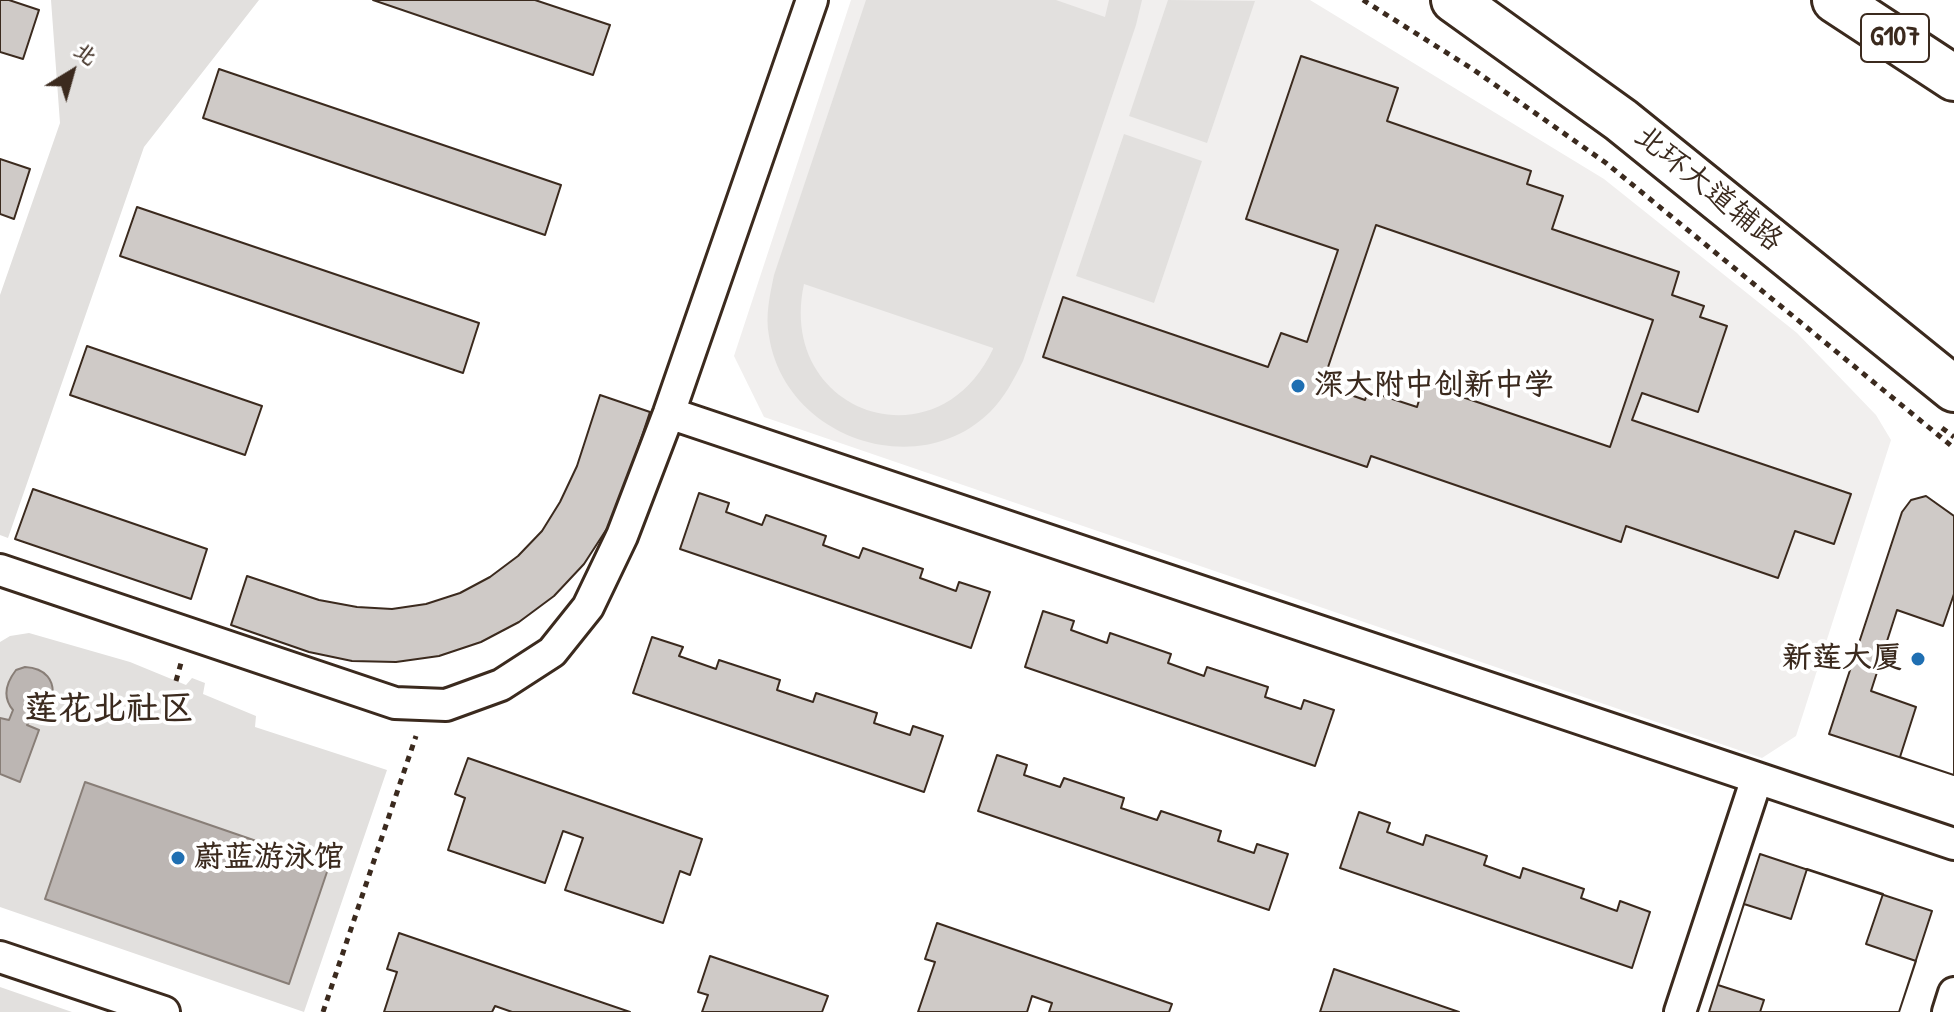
<!DOCTYPE html>
<meta charset="utf-8">
<style>
body{margin:0}
#map{position:relative;width:1954px;height:1012px;overflow:hidden;background:#fff;font-family:"Patrick Hand","LXGW WenKai TC",sans-serif}
canvas{display:block}
.north{position:absolute;left:32px;top:32px;width:80px;height:80px;-webkit-text-stroke:6px #fff;paint-order:stroke;rotate:37deg;font-size:22px;font-weight:700;line-height:32px;text-align:center;color:#3b2a1e}
.north::after{content:'';display:block;margin:auto;width:28px;height:36px;background:#3b2a1e;clip-path:polygon(50% 0,100% 100%,50% 72%,0 100%)}
</style>
<div id="map">
<canvas width="1954" height="1012"></canvas>
<div class="north">北</div>
</div>
<script>
const ctx = document.querySelector('canvas').getContext('2d');
ctx.lineJoin = 'round';
function paint(path, color) { ctx.fillStyle = color; ctx.fill(path, 'evenodd'); }
function stroke(path, color, width, dash) { ctx.strokeStyle = color; ctx.lineWidth = width; ctx.lineCap = dash ? 'butt' : 'round'; ctx.setLineDash(dash || []); ctx.stroke(path); }
function label(font, color, halo, rows, align = 'center') {
  ctx.font = font + ' "Patrick Hand","LXGW WenKai TC",sans-serif'; ctx.lineWidth = 8; ctx.setLineDash([]); ctx.textBaseline = 'middle'; ctx.strokeStyle = halo; ctx.fillStyle = color; for (const [text, x, y, turn = 0] of rows) {
    ctx.save(); ctx.translate(x, y); ctx.rotate((+turn || 0) * Math.PI / 180); ctx.textAlign = isNaN(turn) ? turn : align; if (halo) ctx.strokeText(text, 0, 0); ctx.fillText(text, 0, 0); ctx.restore();
  }
}
paint(new Path2D(`
 M851,0H1310L1604,179L1797,333L1876,415L1891,440L1796,736L1762,758L764,417L734,356Z`), '#f1efee');
paint(new Path2D(`
 M51,0H259L144,147L8,538L0,535V295L60,123Z
 M866,0H1056L1105,17L1109,0H1142L1136,25L1023,361C1014,379 1005,397 990,412C917,484 784,437 769,336C765,315 770,295 774,275ZM804,284L993,348V349C937,469 776,413 804,284Z
 M1168,0L1255,1L1207,143L1129,116Z
 M1124,134L1202,161L1154,303L1076,276Z
 M29,633L130,662L186,685L192,678L205,683L203,694L256,716L255,727L387,770L304,1012L0,907V642L10,636Z
 M0,987L72,1012H0Z`), '#e2e0de');
const water = new Path2D(`
 M25,667C45,668 56,680 52,700C41,704 33,715 27,725L39,730L20,782L0,774V718L9,720L13,710C2,697 6,683 16,670Z
 M85,782L329,866L289,984L45,899Z`);
paint(water, '#bcb6b3');
stroke(water, '#887e77', 2);
const building = new Path2D(`
 M0,0H9L39,10L23,59L0,52Z
 M373,0H535L610,25L593,75Z
 M1301,56L1398,88L1387,121L1531,171L1527,184L1563,196L1552,229L1679,272L1672,295L1704,306L1700,317L1727,326L1698,412L1642,393L1632,420L1851,494L1834,544L1795,531L1778,578L1626,526L1621,542L1371,456L1367,467L1043,357L1063,297L1268,367L1281,333L1307,342L1338,250L1246,219ZM1376,225L1653,320L1610,447L1424,384L1417,407L1368,391L1365,400L1322,385Z
 M219,69L561,185L545,235L203,118Z
 M0,159L30,169L14,219L0,214Z
 M137,207L479,323L463,373L120,256Z
 M87,346L262,406L245,455L70,395Z
 M600,395L650,412L625,487L608,527L584,564L554,596L519,622L481,642L439,656L396,662L352,661L309,652L231,625L247,576L319,600L357,607L392,609L426,604L460,593L490,577L518,556L542,531L560,502L577,466Z
 M33,489L207,549L191,599L15,539Z
 M699,493L729,503L726,512L762,525L766,515L826,536L823,545L859,558L863,548L923,569L920,578L956,591L959,582L990,592L971,648L680,549Z
 M1926,496L1954,516V775L1829,734L1902,512L1911,500Z
 M1954,594V775L1900,757L1916,707L1871,691L1897,610L1943,626Z
 M1043,611L1074,621L1071,630L1107,643L1110,633L1171,654L1168,663L1204,676L1207,667L1268,687L1265,697L1301,709L1304,700L1334,710L1315,766L1025,667Z
 M652,637L683,647L679,656L716,669L719,660L780,680L777,690L813,702L816,693L877,713L874,723L910,735L913,726L943,736L924,792L633,693Z
 M997,755L1027,765L1024,775L1060,787L1064,778L1124,798L1121,808L1157,820L1161,811L1221,831L1218,841L1254,853L1257,844L1288,854L1269,910L978,811Z
 M468,758L702,839L690,875L680,871L663,923L565,890L583,838L563,831L545,883L448,850L465,798L455,794Z
 M1359,812L1390,823L1387,832L1423,845L1426,835L1487,856L1484,865L1520,878L1523,868L1584,889L1581,898L1617,911L1620,901L1650,912L1632,968L1340,868Z
 M1760,854L1932,911L1899,1012H1709Z
 M1807,869L1883,894L1866,944L1916,961L1899,1012H1760L1764,1000L1718,985L1744,904L1791,919Z
 M937,923L1172,1004L1169,1012H1049L1052,1003L1032,996L1027,1012H918L935,962L925,959Z
 M399,933L630,1012H512L495,1006L492,1012H384L397,972L387,969Z
 M710,956L828,996L822,1012H702L708,995L698,992Z
 M1334,969L1459,1012H1320Z`);
paint(building, '#cfcac7');
stroke(building, '#3b2a1e', 2);
const minor = new Path2D(`
 M669,413L1954,844
 M0,570L395,703L446,705L501,685L552,652L588,607L622,536L669,413L812,0
 M0,957L164,1012
 M1680,1012L1757,778
 M1948,1012L1954,993`);
const primary = new Path2D(`
 M1454,0L1621,120L1954,389`);
const trunk = new Path2D(`
 M1835,0L1954,78`);
stroke(minor, '#3b2a1e', 36);
stroke(primary, '#3b2a1e', 50);
stroke(trunk, '#3b2a1e', 50);
stroke(new Path2D(`
 M1363,0L1474,70L1606,163L1954,448
 M1942,428L1954,437
 M176,681L181,663
 M323,1012L416,736`), '#3b2a1e', 5, [6, 6]);
stroke(minor, '#fff', 30);
stroke(primary, '#fff', 44);
stroke(trunk, '#fff', 44);
for (const [x, y, r, color] of [
 [1298,386,8,"#1f6fb2"],
 [1918,659,8,"#1f6fb2"],
 [178,858,8,"#1f6fb2"]
]) { const dot = new Path2D(); dot.arc(x, y, r, 0, 2 * Math.PI); ctx.fillStyle = color; ctx.fill(dot); stroke(dot, '#fff', 3); }
for (const [x, y, w] of [
 [1895,38,68]
]) { const box = new Path2D(); box.roundRect(x - w / 2, y - 24, w, 48, 6); ctx.fillStyle = '#fff'; ctx.fill(box); stroke(box, '#3b2a1e', 2); }
label('bold 28px', '#3b2a1e', null, [
 ["G107",1895,38]
]);
label('30px', '#3b2a1e', '#fff', [
 ["北环大道辅路",1708,189,39]
]);
label('bold 30px', '#3b2a1e', '#fff', [
 ["深大附中创新中学",1314,386],
 ["新莲大厦",1902,659,"right"],
 ["蔚蓝游泳馆",194,858]
], 'left');
label('bold 34px', '#3b2a1e', '#fff', [
 ["莲花北社区",109,710]
]);
</script>
